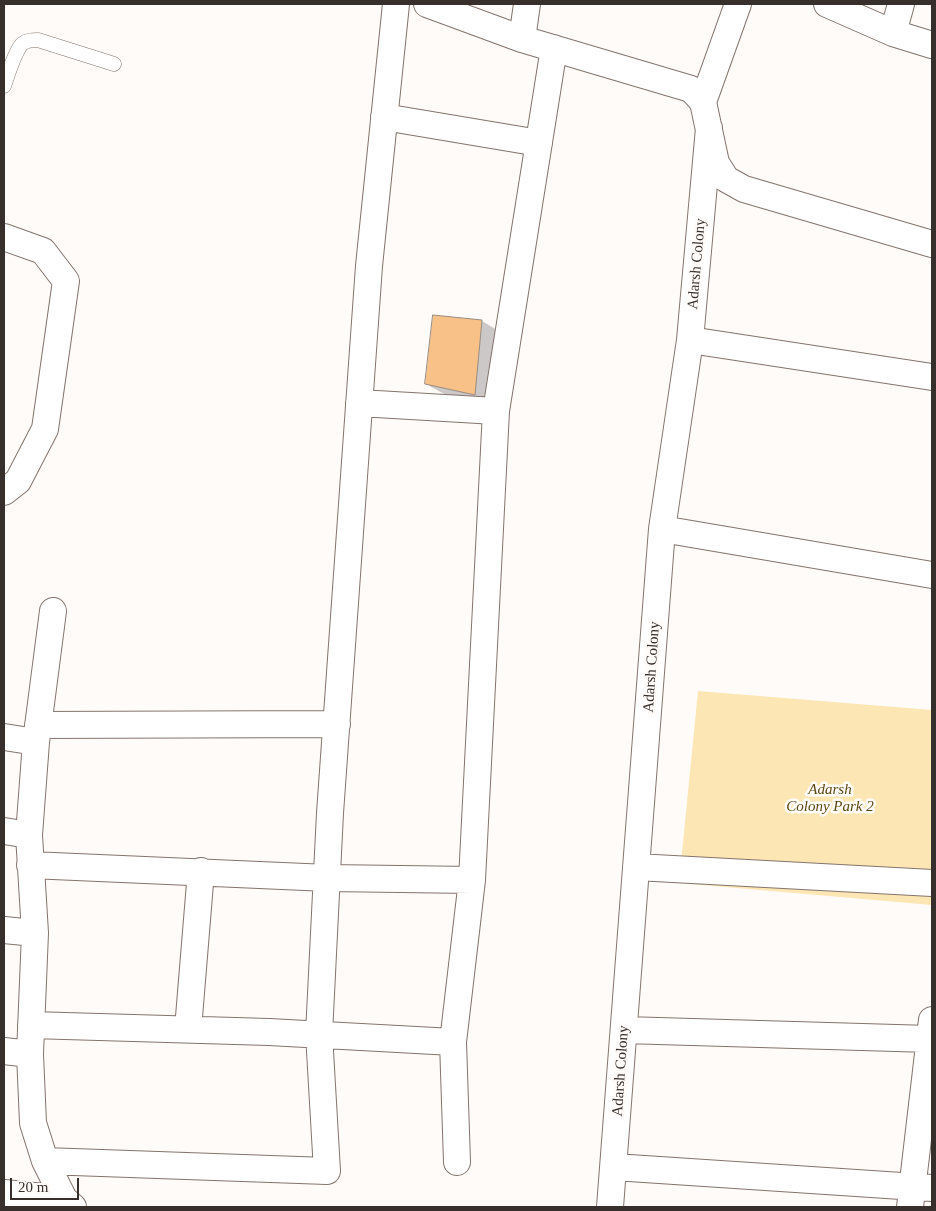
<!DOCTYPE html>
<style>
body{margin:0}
#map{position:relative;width:936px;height:1211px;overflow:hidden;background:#fefbf9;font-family:"Times New Roman",serif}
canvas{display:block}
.frame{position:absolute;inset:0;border:5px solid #362f2c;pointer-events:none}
.scale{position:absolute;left:10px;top:1178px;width:69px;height:22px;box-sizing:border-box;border:2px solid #362f2c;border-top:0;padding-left:6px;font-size:15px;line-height:18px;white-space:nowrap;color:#362f2c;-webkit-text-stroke:4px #fefbf9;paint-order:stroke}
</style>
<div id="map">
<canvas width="936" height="1211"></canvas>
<div class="frame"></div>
<div class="scale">20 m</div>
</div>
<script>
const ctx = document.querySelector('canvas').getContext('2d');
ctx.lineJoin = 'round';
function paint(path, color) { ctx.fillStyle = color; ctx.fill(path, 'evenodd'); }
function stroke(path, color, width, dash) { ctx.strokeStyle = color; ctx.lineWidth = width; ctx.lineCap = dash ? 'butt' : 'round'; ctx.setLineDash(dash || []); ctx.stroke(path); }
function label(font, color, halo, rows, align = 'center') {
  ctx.font = font + ' "Times New Roman",serif'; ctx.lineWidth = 5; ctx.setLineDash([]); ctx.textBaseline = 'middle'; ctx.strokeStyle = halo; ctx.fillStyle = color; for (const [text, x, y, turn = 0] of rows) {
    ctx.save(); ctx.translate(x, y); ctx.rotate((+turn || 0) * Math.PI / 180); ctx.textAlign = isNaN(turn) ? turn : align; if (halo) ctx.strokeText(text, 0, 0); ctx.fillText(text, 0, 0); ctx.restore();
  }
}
paint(new Path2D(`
 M698,691L932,710V905L679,883Z`), '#fce7b4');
paint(new Path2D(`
 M482,321L502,333L495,405L446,395L426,384Z`), '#0003');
const building = new Path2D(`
 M433,315L482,320L475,395L425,384Z`);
paint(building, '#f8c187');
stroke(building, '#988c81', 1);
const service = new Path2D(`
 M4,86C8,75 14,53 22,44C27,40 32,40 38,40L114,64`);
const minor = new Path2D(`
 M427,4L522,39L691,89L703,102L716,163L726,179L744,189L932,244
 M827,4L893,33L932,45
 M893,33L901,4
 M522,39L527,4
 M703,102L738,4
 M384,117L539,143
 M4,237L43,251L66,281L45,429L18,481L4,492
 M690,340L932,377
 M359,403L496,411L472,880L453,1042L457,1162
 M496,411L554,48
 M662,529L932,575
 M53,611L36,742L29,835L35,933L30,1054L33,1123L45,1161L64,1199L73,1207
 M38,725L337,724
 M4,737L36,742
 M4,831L29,835
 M30,865L328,878L472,880
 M636,867L932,883
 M4,930L35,933
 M31,1025L269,1032L453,1042
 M188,1029L201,871
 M624,1030L930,1039
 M4,1051L30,1054
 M45,1161L327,1171L319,1034L330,813L369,266L396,4
 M614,1167L932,1188
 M4,1193L64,1199
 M610,1207L662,529L690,340L709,128
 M910,1207L932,1020`);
stroke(service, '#83746d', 15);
stroke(minor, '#83746d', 28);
stroke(service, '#fff', 14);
stroke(minor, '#fff', 26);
label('15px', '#362f2c', '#fefbf9', [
 ["Adarsh Colony",697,264,-85],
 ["Adarsh Colony",652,667,-86],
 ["Adarsh Colony",621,1071,-86]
]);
label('italic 15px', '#5d4910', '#fefbf9', [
 ["Adarsh",830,790],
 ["Colony Park 2",830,807]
]);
</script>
